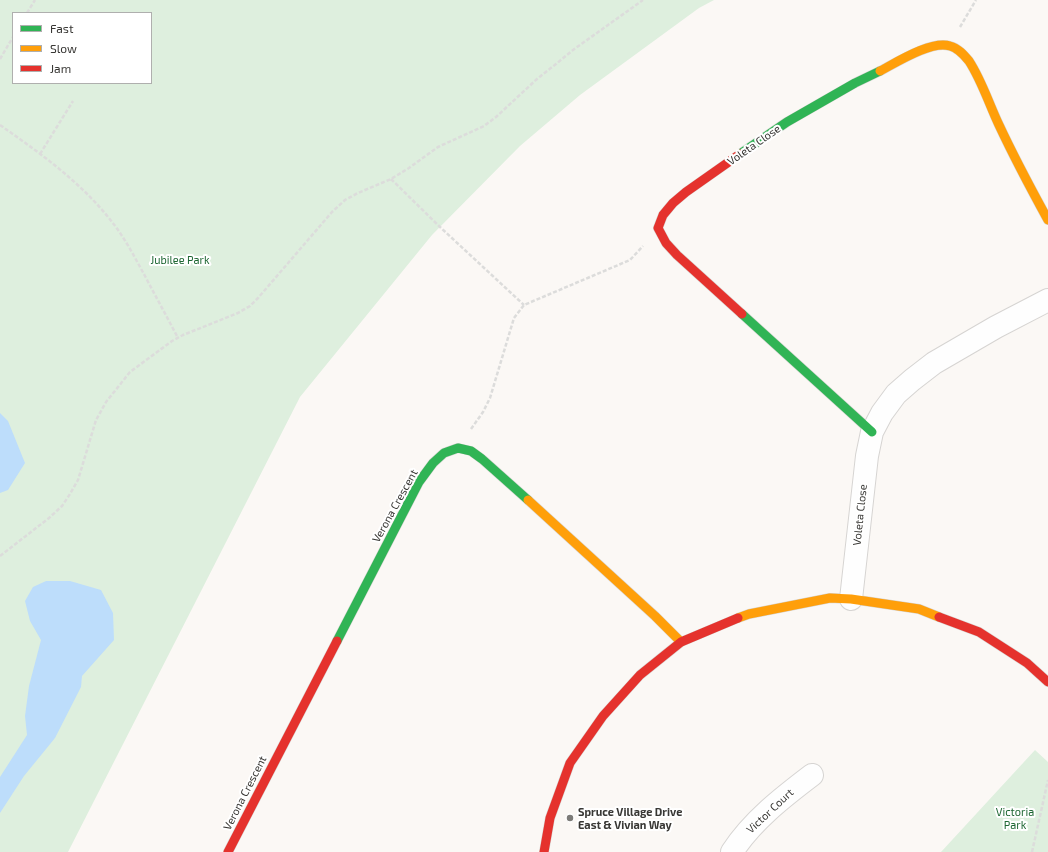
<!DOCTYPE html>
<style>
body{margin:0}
#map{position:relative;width:1048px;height:852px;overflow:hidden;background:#fbf8f5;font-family:"Exo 2",sans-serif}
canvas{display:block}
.legend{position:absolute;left:12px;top:12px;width:140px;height:72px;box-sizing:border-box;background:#fff;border:1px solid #afafae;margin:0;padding:5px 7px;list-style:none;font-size:12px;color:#383734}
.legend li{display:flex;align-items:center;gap:8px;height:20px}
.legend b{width:20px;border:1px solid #afafae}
</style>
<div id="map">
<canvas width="1048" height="852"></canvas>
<ul class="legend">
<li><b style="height:5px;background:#30b455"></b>Fast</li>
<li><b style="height:5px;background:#ff9f0a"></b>Slow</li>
<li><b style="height:5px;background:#e5322d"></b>Jam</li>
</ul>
</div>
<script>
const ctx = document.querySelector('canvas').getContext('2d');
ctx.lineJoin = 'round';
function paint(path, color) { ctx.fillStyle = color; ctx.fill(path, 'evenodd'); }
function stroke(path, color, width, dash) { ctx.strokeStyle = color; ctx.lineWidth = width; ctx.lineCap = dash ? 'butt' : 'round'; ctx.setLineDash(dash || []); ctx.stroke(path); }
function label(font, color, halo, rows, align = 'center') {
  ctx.font = font + ' "Exo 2",sans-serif'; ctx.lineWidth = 4; ctx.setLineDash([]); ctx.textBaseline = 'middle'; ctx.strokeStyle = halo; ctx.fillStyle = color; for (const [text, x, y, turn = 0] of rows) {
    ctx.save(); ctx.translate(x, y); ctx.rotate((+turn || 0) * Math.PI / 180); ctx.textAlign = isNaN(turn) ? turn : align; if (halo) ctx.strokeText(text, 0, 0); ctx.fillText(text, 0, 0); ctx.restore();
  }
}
paint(new Path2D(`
 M0,0H714L699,8L580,95L520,146L432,235L300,397L68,852H0ZM13,13H151V83H13Z
 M1035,750L1048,762V852H941Z`), '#deefde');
paint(new Path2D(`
 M0,413L8,421L25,463L8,490L0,493Z
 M46,581H70L101,590L113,613L114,640L82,676L81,687L55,738L24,776L0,813V777L27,735L25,716L29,686L41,640L30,621L25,601L33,587Z`), '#bdddfb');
const street = new Path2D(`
 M851,599L867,456L872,432L882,413L896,394L912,380L934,363L996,327L1048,300
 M732,852C752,821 783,797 812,775`);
const fast = new Path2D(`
 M740,154L787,122L855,83L880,71
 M742,314L872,432
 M337,641L419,482L433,463L444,453L458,448L471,451L482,459L528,500`);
const slow = new Path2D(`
 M880,71C897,62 932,40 950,46C958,48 964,55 969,61C982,81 989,104 999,125C1014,157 1031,189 1048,220
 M528,500L655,616L681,642
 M738,618L749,614L830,598L851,599L919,609L939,617`);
const jam = new Path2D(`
 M740,154L686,192L673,203L663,215L658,228L666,243L677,255L742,314
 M939,617L979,632L1027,663L1048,682
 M228,852L337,641
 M544,852L550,818L570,763L603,716L640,675L681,642L738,618`);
stroke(street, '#d6d4d2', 24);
stroke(fast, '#d6d4d2', 10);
stroke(slow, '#d6d4d2', 10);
stroke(jam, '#d6d4d2', 10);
stroke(new Path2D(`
 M27,13L35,0
 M960,27L976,0
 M0,59L13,37
 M0,125C40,153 82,183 112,222C125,238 135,258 145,276C156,297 167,317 178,338
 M40,154L73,101
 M391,179L440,227L524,305
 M471,429L483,412L490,398L514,318L524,305L630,260L643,246
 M0,556L49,518L62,506L70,494L78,480L96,420L106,402L130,372L172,341L183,335L238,313L250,306L258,298L332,212L345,200L358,193L391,179L409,168L438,147L484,126L496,117L537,79L556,64L573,50L643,0
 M1032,852L1048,780`), '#dcdcdb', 2.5, [4, 2]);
stroke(street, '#fefefe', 22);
stroke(fast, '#30b455', 9);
stroke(slow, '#ff9f0a', 9);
stroke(jam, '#e5322d', 9);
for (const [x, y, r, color] of [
 [570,818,4,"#7c7b78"]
]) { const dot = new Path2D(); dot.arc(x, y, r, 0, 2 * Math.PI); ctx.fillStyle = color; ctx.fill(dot); stroke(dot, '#fff', 1.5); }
label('11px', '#383734', '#fff', [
 ["Voleta Close",754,145,-35],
 ["Verona Crescent",395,506,-61],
 ["Voleta Close",860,515,-84],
 ["Verona Crescent",245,793,-63],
 ["Victor Court",770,811,-43]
]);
label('11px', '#1e6733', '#fff', [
 ["Jubilee Park",180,260],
 ["Victoria",1015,812],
 ["Park",1015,825]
]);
label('bold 11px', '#383734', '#fff', [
 ["Spruce Village Drive",578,812],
 ["East & Vivian Way",578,825]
], 'left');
</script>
